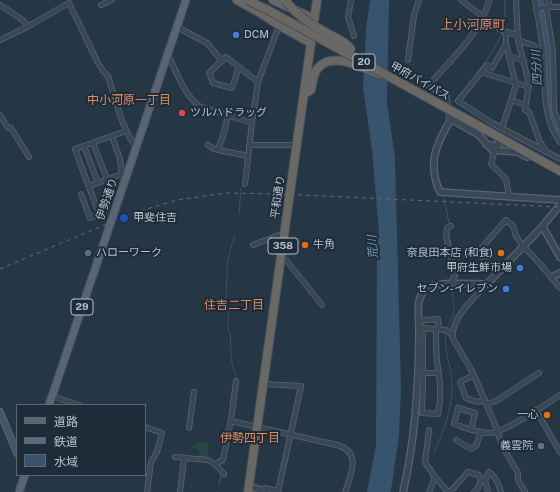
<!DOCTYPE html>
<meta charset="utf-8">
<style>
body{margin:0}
#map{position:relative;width:560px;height:492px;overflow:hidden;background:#253645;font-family:"Public Sans","Noto Sans JP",sans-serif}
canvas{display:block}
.legend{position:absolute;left:16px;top:404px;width:130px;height:72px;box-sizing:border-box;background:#1e2c39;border:1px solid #5b6874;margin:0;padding:5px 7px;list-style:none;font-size:12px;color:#b7c2cd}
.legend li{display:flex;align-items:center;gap:8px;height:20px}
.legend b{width:20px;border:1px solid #5b6874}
</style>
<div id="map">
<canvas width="560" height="492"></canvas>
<ul class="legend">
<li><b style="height:5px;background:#586674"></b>道路</li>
<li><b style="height:5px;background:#5c6c7b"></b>鉄道</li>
<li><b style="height:11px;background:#38536d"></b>水域</li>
</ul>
</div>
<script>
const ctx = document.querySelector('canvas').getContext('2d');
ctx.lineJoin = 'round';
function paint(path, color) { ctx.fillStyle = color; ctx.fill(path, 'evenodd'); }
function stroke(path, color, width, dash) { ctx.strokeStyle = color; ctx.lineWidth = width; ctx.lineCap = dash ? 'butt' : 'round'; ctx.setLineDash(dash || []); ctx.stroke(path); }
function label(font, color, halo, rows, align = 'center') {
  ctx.font = font + ' "Public Sans","Noto Sans JP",sans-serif'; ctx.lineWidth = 4; ctx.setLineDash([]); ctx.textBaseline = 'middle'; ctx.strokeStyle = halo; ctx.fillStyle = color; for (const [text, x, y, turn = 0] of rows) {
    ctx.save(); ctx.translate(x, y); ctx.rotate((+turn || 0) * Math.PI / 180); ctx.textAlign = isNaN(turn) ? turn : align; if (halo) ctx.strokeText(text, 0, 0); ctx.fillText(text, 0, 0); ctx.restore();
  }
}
paint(new Path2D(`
 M196,441L209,443L207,458H199V450L192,448V445H195Z`), '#274546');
paint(new Path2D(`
 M370,0H389L387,102L395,158L401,388L399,435L392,485L390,492H367L376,445L377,248L379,233L372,150L363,88L366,29Z`), '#38536d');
stroke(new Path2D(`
 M504,28L505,21V0
 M257,79L276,27
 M467,87L493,51L502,33
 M246,154L250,123
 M245,167L246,158
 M444,196L449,224
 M239,214L241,188
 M449,232L451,247
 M235,237C225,257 227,282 226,304C230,313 228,320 228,329C228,332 230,331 230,335C231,340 230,346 231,351C231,360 233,371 237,379
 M453,258C456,265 459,271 457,278
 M447,328C451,322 454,314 454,307C454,300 451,294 453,287
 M434,453C443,432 453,408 452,385C452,369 443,348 446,333
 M219,485L221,474
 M217,492V491`), '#38536d', 1);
stroke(new Path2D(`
 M540,0C545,19 547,39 549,58C551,87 546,108 560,134`), '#38536d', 7);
const minor = new Path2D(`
 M351,0L348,17L354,36
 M461,0L483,17
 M516,0L518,40L529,84L525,110L529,112L540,142L547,152
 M535,0C538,18 542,37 543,55C546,85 541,116 560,142
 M548,0L550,7
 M0,5L20,18L29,26
 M101,5L112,0
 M546,7L553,52L554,110L560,127
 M536,9L546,7H560
 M481,20L506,32V44L516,85L503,125
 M177,27L207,43L222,61
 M506,32L518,35
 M0,40L27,27L69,3L98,63L103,71L108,76C114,94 123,133 136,146
 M518,40L535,46
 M506,44L492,68L487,65L458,101L492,123L560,159
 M168,55C177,72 183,93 199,106L252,123
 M509,56L524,61
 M408,60L414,15L419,0
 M239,67L232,88L213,83L209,73L226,57L258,82
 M481,72L529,87
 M528,76L544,83
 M511,100L526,105
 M0,115L8,128H11L29,157
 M451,119L449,118L447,96L428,86C448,63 484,29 489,0
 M112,136L120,159L122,174L125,180
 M93,143L107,179
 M208,145L214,149L248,156
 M249,145H297
 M84,146L98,183
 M218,149L223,136L228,116
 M494,153L491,164L506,179L509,196
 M245,184L252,123L258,82L279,26
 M89,186L122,174
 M81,194L90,218L99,214L75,149L126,131
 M451,226L447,228L446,236L455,273L452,284
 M253,245L279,235L284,238
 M281,258L286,260L322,305
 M499,272L477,253L506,220L513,226L516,236L524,247L541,265L560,288
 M487,284C473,299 454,315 452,337L473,373L496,427L502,446L518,473V480L525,492
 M418,321L438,319L439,329
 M436,329C436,339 436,350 437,361C440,381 442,394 438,414L422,413L423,381V328L445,330L453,335
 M423,373H439
 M474,375L460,382L466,398L477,402L485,400
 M263,384L301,386L278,492
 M52,396L79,405
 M487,404L496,401L539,373
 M536,410L560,452
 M231,421L337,445C362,452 351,474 345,492
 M145,427L162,433L157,452L151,462L147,492
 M189,428L194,392
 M429,430L425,462L435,477L448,492
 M471,430L475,413L458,408L454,424C466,428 478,433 490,433C504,433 546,404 560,395
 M456,440L471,449L476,446L481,432
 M175,457L208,460L215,464L223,460L231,420L236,381
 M215,464L224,474
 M180,492L184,459
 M261,492V490L265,488L278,491
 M429,492L435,477
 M450,492L468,472L479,475L481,480
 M474,492L478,488L481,480H483
 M488,492L485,480L489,472C496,477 499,484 501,492`);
const tertiary = new Path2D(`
 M486,144L495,146L499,145L498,137
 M527,157L517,152L492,150L479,135L451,119C436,144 427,164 440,192L560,200
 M543,227L560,257
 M552,277L560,273
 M249,486L266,492
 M403,492C416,437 419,381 419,325C418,312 416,296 427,288C436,281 474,284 487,284L540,229L560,205`);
const secondary = new Path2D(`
 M0,412L17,453`);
const primary = new Path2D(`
 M49,405L186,0
 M19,492L25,475`);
const trunk = new Path2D(`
 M237,0L257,11L282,27L311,43
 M273,0L314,19
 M304,94L311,90C312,84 313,77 316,71C329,49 361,67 379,74
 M479,126L560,171
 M248,492L317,0`);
stroke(minor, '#586571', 6);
stroke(tertiary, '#586571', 8);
stroke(secondary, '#586571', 8);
stroke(primary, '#465360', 9);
stroke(trunk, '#44525e', 10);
stroke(minor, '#3a4754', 4.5);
stroke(tertiary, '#3a4754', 5.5);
stroke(secondary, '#475667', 6);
stroke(primary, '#586674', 7);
stroke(trunk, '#6a6865', 8);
stroke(new Path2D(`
 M0,269L133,213L177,200L227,193L281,194L560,207`), '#5c6c7b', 1, [4, 4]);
const trunkBridge = new Path2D(`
 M247,0L268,10L479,126
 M285,0C295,14 310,24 325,32C333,37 346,41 351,49`);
stroke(trunkBridge, '#44525e', 10, []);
stroke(trunkBridge, '#6a6865', 8);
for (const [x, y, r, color] of [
 [236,35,4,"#3f7fe0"],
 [182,113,4,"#e0444e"],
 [124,218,5,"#1a4fb4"],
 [305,245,4,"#e8710a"],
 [88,253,4,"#5c6f8a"],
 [501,253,4,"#e8710a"],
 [520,268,4,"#3f7fe0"],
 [506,289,4,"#3f7fe0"],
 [547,415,4,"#e8710a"],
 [541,446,4,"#6b7280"]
]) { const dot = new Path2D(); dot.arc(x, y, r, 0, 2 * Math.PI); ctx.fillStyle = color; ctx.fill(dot); stroke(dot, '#1e2c39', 1.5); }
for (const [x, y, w] of [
 [364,62,22],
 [283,246,30],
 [82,307,22]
]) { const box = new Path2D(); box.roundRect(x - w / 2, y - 8, w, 16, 3); ctx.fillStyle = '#1e2c39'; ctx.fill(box); stroke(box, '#b7c2cd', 1); }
label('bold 10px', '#b7c2cd', null, [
 ["20",364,62],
 ["358",283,246],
 ["29",82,307]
]);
label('11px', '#b7c2cd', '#1e2c39', [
 ["DCM",244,35],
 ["ツルハドラッグ",190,113],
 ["甲斐住吉",133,218],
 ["牛角",313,245],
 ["ハローワーク",96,253],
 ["奈良田本店 (和食)",493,253,"right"],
 ["甲府生鮮市場",512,268,"right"],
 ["セブン-イレブン",498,289,"right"],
 ["一心",539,415,"right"],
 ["義雲院",533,446,"right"]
], 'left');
label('11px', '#b7c2cd', '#1e2c39', [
 ["甲府バイパス",420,81,29],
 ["平和通り",278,197,-82],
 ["伊勢通り",107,199,-71]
]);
label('italic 12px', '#7596b3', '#1e2c39', [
 ["四分川",537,68,-93],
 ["荒川",373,247,-95]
]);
label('12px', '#de8c62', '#1e2c39', [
 ["中小河原一丁目",129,100],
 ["住吉二丁目",234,305],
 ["伊勢四丁目",250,438]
]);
label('13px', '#de8c62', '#1e2c39', [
 ["上小河原町",473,25]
]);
</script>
